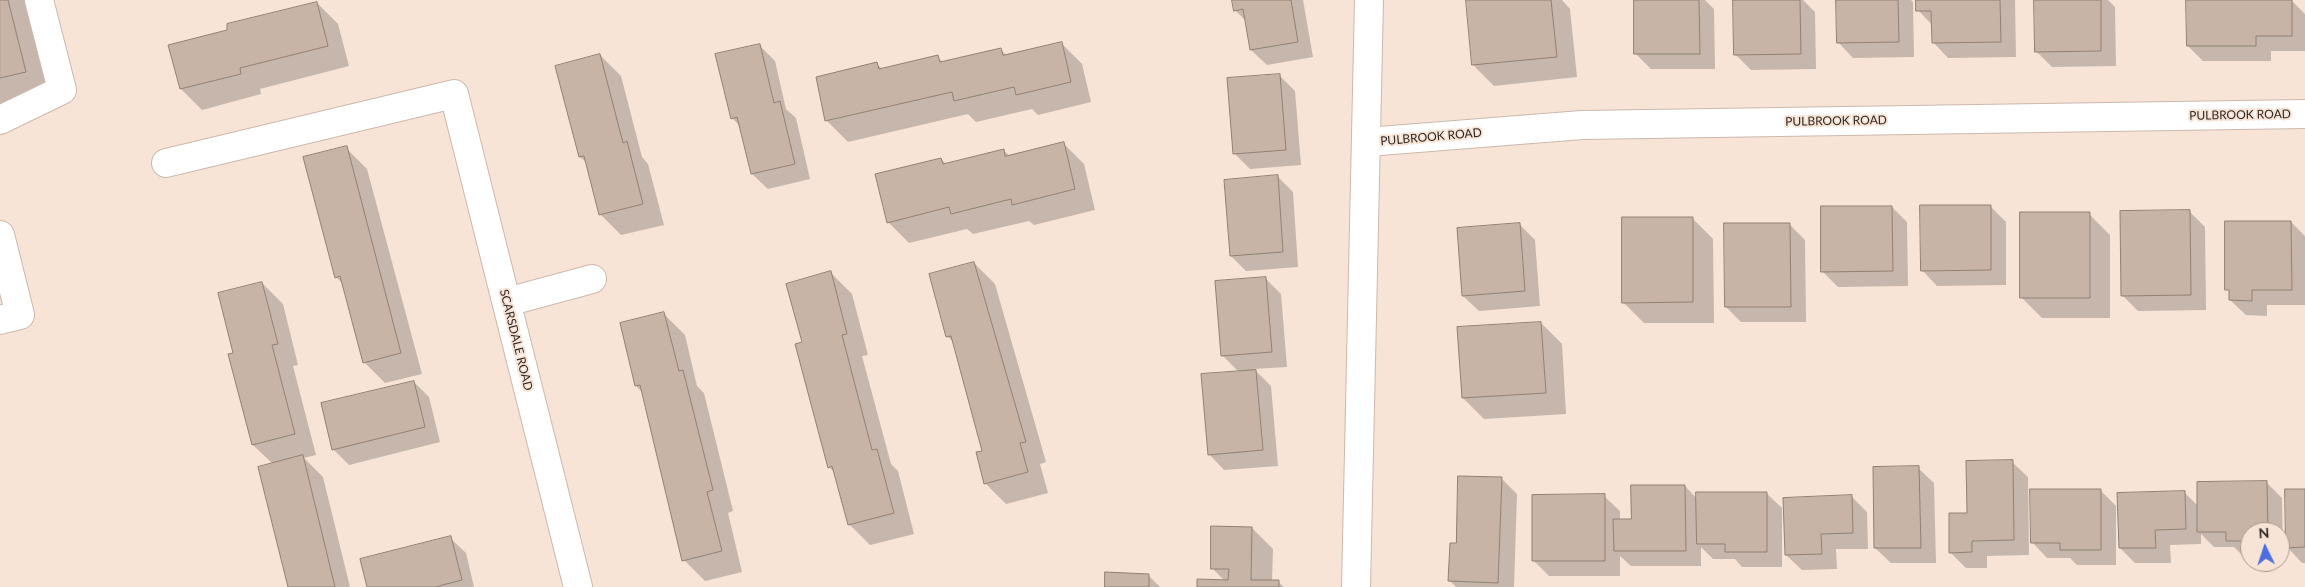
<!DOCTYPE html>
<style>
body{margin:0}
#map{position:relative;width:2305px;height:587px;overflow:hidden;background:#f8e4d6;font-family:Lato,sans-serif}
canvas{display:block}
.north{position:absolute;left:2240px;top:522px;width:50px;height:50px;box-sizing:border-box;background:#f8e4d6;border:1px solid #a8998e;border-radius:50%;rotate:356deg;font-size:14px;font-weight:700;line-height:20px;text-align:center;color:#2f2823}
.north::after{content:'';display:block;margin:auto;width:18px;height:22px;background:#4c6ee2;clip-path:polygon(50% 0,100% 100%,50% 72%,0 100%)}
</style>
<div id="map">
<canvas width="2305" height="587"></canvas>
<div class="north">N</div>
</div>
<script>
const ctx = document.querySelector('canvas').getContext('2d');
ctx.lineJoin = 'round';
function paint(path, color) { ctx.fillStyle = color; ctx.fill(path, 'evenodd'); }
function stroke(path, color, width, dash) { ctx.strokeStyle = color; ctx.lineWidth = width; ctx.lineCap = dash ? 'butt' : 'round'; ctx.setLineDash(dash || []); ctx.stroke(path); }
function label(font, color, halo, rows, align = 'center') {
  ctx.font = font + ' Lato,sans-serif'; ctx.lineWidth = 4; ctx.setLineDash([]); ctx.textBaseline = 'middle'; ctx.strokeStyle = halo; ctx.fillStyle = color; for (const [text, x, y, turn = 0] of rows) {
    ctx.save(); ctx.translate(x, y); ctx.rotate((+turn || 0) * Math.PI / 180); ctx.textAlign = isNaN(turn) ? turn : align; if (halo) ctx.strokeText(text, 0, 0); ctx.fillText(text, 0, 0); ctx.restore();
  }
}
paint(new Path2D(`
 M0,0H26L50,96L0,108Z
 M1233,0H1303L1313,57L1267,65L1251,50L1246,21L1235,10Z
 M1467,0H1562L1570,9L1577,77L1494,86L1473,65Z
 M1635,0H1705L1714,9L1715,69H1651L1636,54Z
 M1734,0H1803L1815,12L1816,69L1751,70L1735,54Z
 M1837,0H1911L1913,2L1914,57L1853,58L1838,42Z
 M1917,0H2015L2016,57L1948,58L1933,42V26L1918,10Z
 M2035,0H2108L2115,7L2116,66L2052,67L2036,51Z
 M2187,0H2291L2305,14V51H2271V61H2203L2188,46Z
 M317,3L338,24L349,66L260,89L261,94L202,110L181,89L229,31Z
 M1061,43L1082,64L1091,102L1038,115L1032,109L976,122L968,114L848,142L827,121L877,64L882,69L937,57L943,62L1000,49L1007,56Z
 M759,45L775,61L786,109L796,118L810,179L768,189L752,174L741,127L732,118Z
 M600,55L621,76L642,157L648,164L664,225L621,235L600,214L588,164L580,157Z
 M1280,76L1295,91L1301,165L1250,169L1234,153Z
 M1063,143L1084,164L1095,210L1034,225L1029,221L973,234L967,229L909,243L888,222L941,159L946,164L1003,150L1010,156Z
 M346,148L367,169L422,374L385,383L364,362L343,284L336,277Z
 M1277,176L1293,192L1298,267L1246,271L1231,256Z
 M1990,206L2006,222V285L1937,286L1922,270Z
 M1892,207L1907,222L1908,286L1838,287L1822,271Z
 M2190,212L2205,227L2206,310L2138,311L2122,295Z
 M2089,214L2110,235V318H2042L2021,297Z
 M1692,218L1713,239L1714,323H1644L1623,302Z
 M2291,222L2305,236V305H2267V316L2246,315L2230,300V293L2227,289Z
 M1519,224L1535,240L1540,306L1479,311L1463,296Z
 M1789,224L1805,240L1806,322H1741L1726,307Z
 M974,263L995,284L1046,462L1040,464L1048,493L1006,504L985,483L983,452L955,344L947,336Z
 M831,273L852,294L868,355L862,356L891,464L898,471L914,534L870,545L849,524L836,474L829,467L804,343Z
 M1265,278L1281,294L1287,367L1254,369L1271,386L1278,466L1224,470L1209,454L1239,372L1222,355Z
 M262,283L283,304L298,365L293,366L316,455L304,458L323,477L350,587H289L273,464L253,445L234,353Z
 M664,314L685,335L697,386L704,393L733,511L728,513L742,572L705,581L684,560L643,393L636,386Z
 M1541,323L1562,344L1566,414L1484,419L1463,398Z
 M414,382L429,397L440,442L349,465L333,449Z
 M2012,462L2028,477L2029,555L1987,556V568H1966L1950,552L1968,514Z
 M1918,468L1934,483L1936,563H1891L1875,548Z
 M1502,479L1517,494L1514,587H1456L1450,581Z
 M2267,483L2282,498L2283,555H2280V532H2250V556H2243L2234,547H2214L2201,534V544L2170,545L2171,563H2135L2120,548L2185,493L2198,506Z
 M1685,486L1697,499L1766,493L1782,508V567H1742L1735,559H1713L1701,547V566H1631L1620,556V576H1549L1533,560L1604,496L1620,511V520H1632Z
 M2100,490L2116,506V565H2077L2070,558H2047L2032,542Z
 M2305,490V563H2302L2287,547Z
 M1852,497L1867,512L1868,549H1836L1837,569L1802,570L1786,555Z
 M1252,528L1273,549L1272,581L1278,582L1284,587H1198L1225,581L1212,568Z
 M450,538L466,553L474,587H368Z
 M1148,575L1160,587H1106Z`), '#0003');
const building = new Path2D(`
 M0,0H8L26,72L0,78Z
 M1232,0H1291L1298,42L1250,50L1243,9L1234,11Z
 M1466,0H1551L1557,57L1472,65Z
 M1634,0H1699L1700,54H1634Z
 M1733,0H1800L1801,54L1734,55Z
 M1836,0H1898L1899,42L1837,43Z
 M1916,0H2000L2001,42L1932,43L1931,11H1916Z
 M2034,0H2101V51L2035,52Z
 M2186,0H2292V36H2256V46H2187Z
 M317,2L328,46L240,68L241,74L180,89L168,45L227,30V24Z
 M1062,42L1071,82L1016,95L1014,87L954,101L952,92L825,121L816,77L877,62L879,69L938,55L940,62L1001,48L1003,55Z
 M760,44L774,103L780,101L795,164L751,174L737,117L731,119L715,54Z
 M600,54L623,143L627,141L643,204L599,215L584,156L579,157L555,66Z
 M1280,74L1286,150L1233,154L1227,78Z
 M1064,142L1075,189L1012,205L1011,199L951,214L949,207L887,223L875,174L941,158L943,164L1004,149L1005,156Z
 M347,146L401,353L363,363L340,276L335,278L303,157Z
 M1278,175L1283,252L1230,256L1224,180Z
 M1920,205H1991V270L1921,271Z
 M1821,206H1892L1893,271L1821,272Z
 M2190,210L2191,295L2121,296L2120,211Z
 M2020,212H2090V298H2020Z
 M1622,217H1693V302L1622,303Z
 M2225,221H2291L2292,290H2252V301L2229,300V290H2225Z
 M1520,223L1525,291L1462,296L1457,228Z
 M1724,223H1790L1791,307H1725Z
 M974,262L1026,442L1020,443L1028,472L984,484L976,452L982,451L951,336L946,337L929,274Z
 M831,271L847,334L842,335L872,450L877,449L894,513L848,525L832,466L828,468L795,344L802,342L786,284Z
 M1266,277L1272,352L1221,356L1215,281Z
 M262,282L278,344L272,345L295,434L252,445L228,354L233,353L218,293Z
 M664,312L679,371L683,370L713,490L707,492L722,551L682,561L640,385L635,386L620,323Z
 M1541,322L1546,393L1462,398L1457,327Z
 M1256,370L1263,450L1208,455L1201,374Z
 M414,381L425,427L332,450L321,403Z
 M303,455L335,587H288L258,467Z
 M2013,460L2014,540L1972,541V552L1949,553V513H1967L1966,461Z
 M1919,466L1921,548H1874L1873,467Z
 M1458,476L1502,477L1498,583L1448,581L1450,543H1456Z
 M2267,481L2268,532H2250V541H2226V532H2197V482Z
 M1631,485H1685L1686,551H1614L1613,519H1631Z
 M2030,489H2101V550H2060V543H2031Z
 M2285,489H2305V547L2286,548Z
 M2185,491L2186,529L2155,530L2156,548H2119L2117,493Z
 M1696,492H1767V552H1725V544H1697Z
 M1605,494V561H1532V495Z
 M1852,495L1853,533L1821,534L1822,554L1785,555L1783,498Z
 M1211,526L1252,527L1251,580H1279V587H1197V579L1228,580L1229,569H1211Z
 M451,536L462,580L435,587H367L360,559Z
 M1105,572L1149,574V587H1105Z`);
paint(building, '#c7b4a7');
stroke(building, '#918073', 1);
const minor = new Path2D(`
 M0,120L62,90L39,0
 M1367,142L1582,125L2305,114
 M166,163L454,94L578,587
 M0,235L20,315L0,320
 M507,302L592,279
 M1356,587L1369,0`);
stroke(minor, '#ccb9ac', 30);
stroke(minor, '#fff', 28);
label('12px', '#2f2823', '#f8e4d6', [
 ["PULBROOK ROAD",2240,115,-1],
 ["PULBROOK ROAD",1836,121,-1],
 ["PULBROOK ROAD",1431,137,-5],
 ["SCARSDALE ROAD",516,340,76]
]);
</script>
